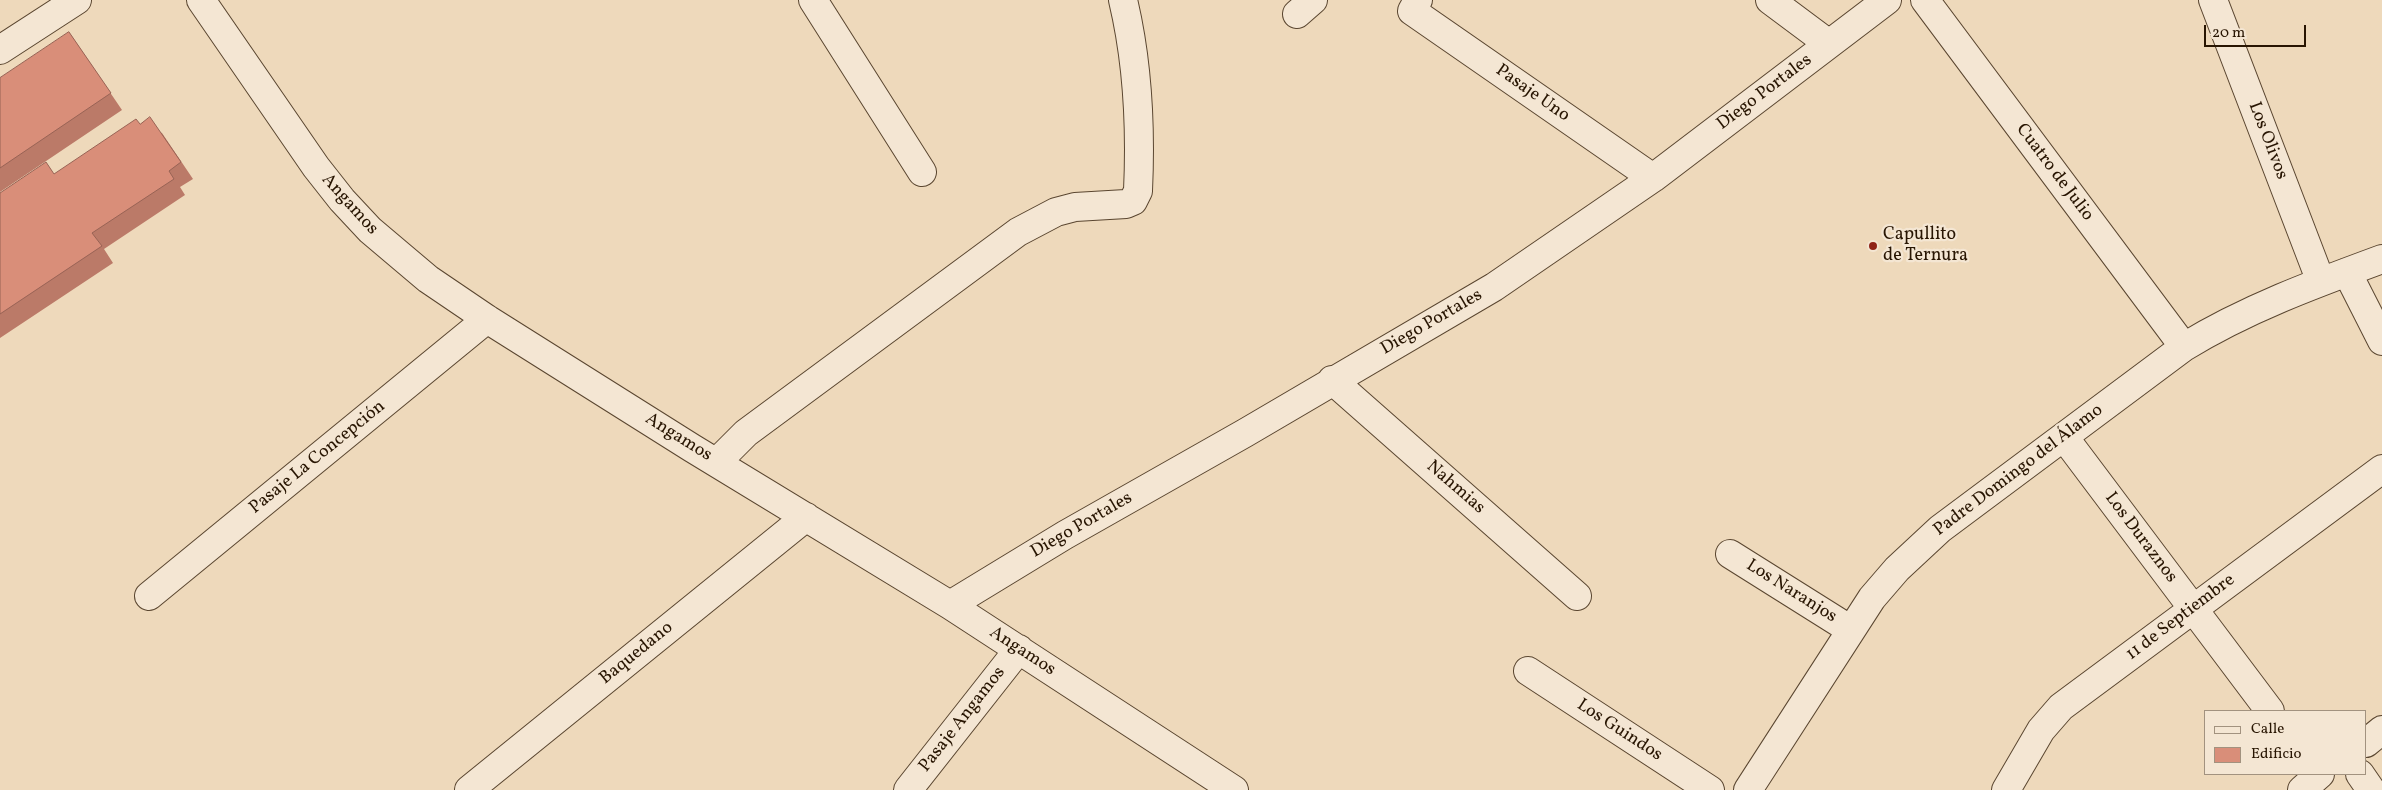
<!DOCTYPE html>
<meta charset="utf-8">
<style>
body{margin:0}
#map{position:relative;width:2382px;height:790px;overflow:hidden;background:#eed9bb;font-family:Vollkorn,serif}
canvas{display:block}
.legend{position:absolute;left:2204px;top:710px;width:162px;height:65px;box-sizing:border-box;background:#f4e6d3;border:1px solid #a2927f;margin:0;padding:6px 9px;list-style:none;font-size:15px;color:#281502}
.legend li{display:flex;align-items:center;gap:10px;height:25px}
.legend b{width:25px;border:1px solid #a2927f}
.scale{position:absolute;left:2204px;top:25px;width:102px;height:22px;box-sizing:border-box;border:2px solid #281502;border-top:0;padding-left:6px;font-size:15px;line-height:18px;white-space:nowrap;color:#281502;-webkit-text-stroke:4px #f4e6d3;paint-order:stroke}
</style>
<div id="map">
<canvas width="2382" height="790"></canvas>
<ul class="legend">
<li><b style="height:6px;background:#f4e6d3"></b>Calle</li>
<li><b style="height:14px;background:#d98e79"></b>Edificio</li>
</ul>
<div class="scale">20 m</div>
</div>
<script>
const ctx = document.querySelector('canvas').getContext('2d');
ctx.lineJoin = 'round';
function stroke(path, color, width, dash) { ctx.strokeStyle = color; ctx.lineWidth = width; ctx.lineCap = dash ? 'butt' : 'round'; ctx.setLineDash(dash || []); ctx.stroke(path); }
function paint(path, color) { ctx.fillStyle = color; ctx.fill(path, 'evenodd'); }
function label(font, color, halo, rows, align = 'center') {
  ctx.font = font + ' Vollkorn,serif'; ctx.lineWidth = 4.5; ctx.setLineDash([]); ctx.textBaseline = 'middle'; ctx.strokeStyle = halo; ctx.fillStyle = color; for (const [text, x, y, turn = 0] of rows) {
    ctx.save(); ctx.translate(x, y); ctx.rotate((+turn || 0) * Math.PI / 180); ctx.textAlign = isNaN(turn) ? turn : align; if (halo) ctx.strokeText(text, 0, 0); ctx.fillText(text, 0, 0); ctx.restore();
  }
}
const minor = new Path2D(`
 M201,0L316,167L342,200L370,230L428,279L487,319L692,448L950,605L1234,790
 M813,0L922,172
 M1418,0L1412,11L1653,178
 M1770,0L1829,44
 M1925,0L2184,347
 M2213,0L2321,282
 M1297,14L1313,0
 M0,50L77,0
 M2347,272L2382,341
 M1332,380L1577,596
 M2064,437L2270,711
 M717,462L746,433L1018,232L1056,212L1075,207L1126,204L1133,201L1138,191C1141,126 1138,63 1123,0
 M1730,554L1851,630
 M149,596L487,319
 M950,605L1065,535L1245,433L1494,287L1653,178L1887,0
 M1528,671L1710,790
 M2366,743L2382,730
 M2360,774L2371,790
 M469,790L806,517
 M908,790L1019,649
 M1748,790L1872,598L1897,569L1940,529L2184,347C2246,309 2314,284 2382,259
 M2006,790L2041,730L2061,707L2382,469
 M2302,790L2320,774`);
stroke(minor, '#5a4630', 30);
stroke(minor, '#f4e6d3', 28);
paint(new Path2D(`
 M69,32L122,110L0,192V78Z
 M140,124L162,133L193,179L180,187L185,195L104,249L113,263L0,338V193L55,174Z`), '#bb7a68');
const building = new Path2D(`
 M69,32L111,93L0,168V78Z
 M150,117L181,162L169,171L174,179L92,233L102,246L0,314V193L46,162L54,174L136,119L140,124Z`);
paint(building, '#d98e79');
stroke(building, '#986355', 1);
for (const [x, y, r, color] of [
 [1873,246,5,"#8f2418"]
]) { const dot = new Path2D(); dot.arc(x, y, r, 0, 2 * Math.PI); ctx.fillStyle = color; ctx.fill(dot); stroke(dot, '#f4e6d3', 2); }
label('18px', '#281502', '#f4e6d3', [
 ["Diego Portales",1765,93,-37],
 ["Pasaje Uno",1532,94,35],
 ["Los Olivos",2267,141,69],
 ["Cuatro de Julio",2054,173,53],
 ["Angamos",349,205,48],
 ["Diego Portales",1432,323,-30],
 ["Angamos",678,438,32],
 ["Pasaje La Concepción",318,458,-39],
 ["Padre Domingo del Álamo",2019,471,-37],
 ["Nahmias",1455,488,41],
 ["Diego Portales",1082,526,-30],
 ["Los Duraznos",2140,538,53],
 ["Los Naranjos",1791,592,32],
 ["11 de Septiembre",2181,618,-37],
 ["Angamos",1022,652,33],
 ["Baquedano",637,654,-39],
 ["Pasaje Angamos",963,720,-52],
 ["Los Guindos",1619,731,33]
]);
label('18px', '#281502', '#f4e6d3', [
 ["Capullito",1883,236],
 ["de Ternura",1883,257]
], 'left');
</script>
